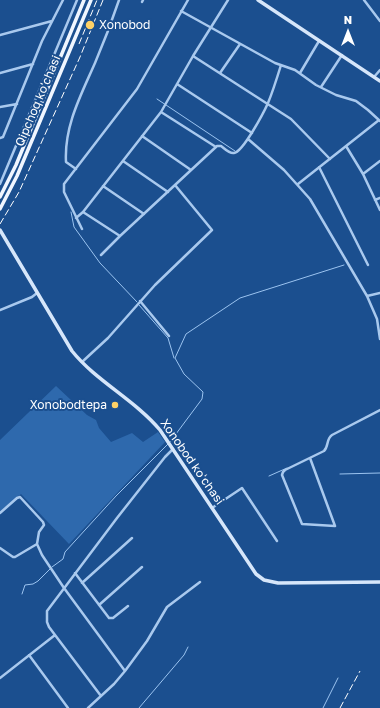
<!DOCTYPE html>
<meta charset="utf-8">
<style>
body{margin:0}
#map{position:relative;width:380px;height:708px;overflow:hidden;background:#1b4f8f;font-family:"Golos Text",sans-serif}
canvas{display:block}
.north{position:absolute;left:328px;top:12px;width:40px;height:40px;-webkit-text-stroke:3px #1b4f8f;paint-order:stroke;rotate:0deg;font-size:11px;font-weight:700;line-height:16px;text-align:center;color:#fff}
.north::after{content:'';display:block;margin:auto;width:14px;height:18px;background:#fff;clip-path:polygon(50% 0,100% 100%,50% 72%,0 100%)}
</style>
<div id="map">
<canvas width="380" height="708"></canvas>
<div class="north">N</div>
</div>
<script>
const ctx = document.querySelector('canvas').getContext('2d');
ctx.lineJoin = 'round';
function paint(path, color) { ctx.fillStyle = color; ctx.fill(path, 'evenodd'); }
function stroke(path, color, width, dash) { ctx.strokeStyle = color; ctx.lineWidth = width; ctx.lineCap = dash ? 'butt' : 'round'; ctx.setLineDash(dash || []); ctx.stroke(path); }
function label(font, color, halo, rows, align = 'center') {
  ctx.font = font + ' "Golos Text",sans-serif'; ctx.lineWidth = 4; ctx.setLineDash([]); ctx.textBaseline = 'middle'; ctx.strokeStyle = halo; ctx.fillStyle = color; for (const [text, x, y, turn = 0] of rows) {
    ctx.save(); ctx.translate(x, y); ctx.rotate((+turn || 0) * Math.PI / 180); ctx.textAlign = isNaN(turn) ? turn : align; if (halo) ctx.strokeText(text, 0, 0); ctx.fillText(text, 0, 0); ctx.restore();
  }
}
paint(new Path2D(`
 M56,386L87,415L96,420L99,428L111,442L132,433L143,442L158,432L165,442L69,544L21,494L0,511V440Z`), '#2e69ad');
stroke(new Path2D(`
 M157,99L235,151
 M71,212L74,227L100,263L137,302
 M139,305L168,338L174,358
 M170,442L202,399L203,392L184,374L175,358L186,334L240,298L344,265
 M340,474L380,473
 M269,476L287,468
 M52,567L63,559L65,552L116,496L168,444
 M22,594L25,585L33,584L38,581L50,569
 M139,708L184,655L188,647
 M323,708L338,678`), '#9cc4f0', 1);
stroke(new Path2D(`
 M364,0L380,21
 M142,2L143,0
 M181,11L275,63L295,70L316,85L336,95L356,101L368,110L380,121
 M0,35L52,21
 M193,56L291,119L330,159
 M0,73L33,64
 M220,73L240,44
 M300,73L319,41
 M374,77L380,70
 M177,84L252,133
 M321,87L342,55
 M0,107L17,104
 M161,112L216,147
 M142,136L191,170
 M0,138L3,137L42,41L63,0
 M248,139L284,170L310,199L367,296L377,319L380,339
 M346,146L363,174L380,210
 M123,161L168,192
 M319,167L368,265
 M76,169L66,162C64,126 81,95 95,63C104,42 112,21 119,0
 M363,174L380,161
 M0,184L77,0
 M298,184L379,120
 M103,186L144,214
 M375,200L380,198
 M83,212L120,236L217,146H221C224,148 229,154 234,153C243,152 264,112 268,103C273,91 277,78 281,65
 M76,218L83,212L161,112L193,56L228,0
 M82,229L64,192V184L137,89L188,0
 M101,255L120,236
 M367,296L380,293
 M140,301L169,336
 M0,310L32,297L37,293
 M82,362L108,338L155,285L212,230L175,185
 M310,458L335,526L302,524L282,475L283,472L285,470L324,451C329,446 326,439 332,435L380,410
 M212,508L242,488L277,541
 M0,513L17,498L20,497L43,522L44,525L39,532L37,544L15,557H13L0,548
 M37,544L42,555L64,588L125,671
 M75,573L109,618H113L128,606
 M82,583L132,538
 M99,605L142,567
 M29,655L68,708
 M0,678L55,635
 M101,696L49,627L47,622V611L117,518L165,457L173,449
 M88,708L114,684L125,671L147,641L167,607L200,582`), '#a9c9ee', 2.5);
stroke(new Path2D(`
 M258,0L380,81
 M0,230L72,351C96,381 135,400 160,430L256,574L264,580L278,583L380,582`), '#d6e6fa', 3.5);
stroke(new Path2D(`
 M0,197L16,165L84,0
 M0,209L17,176L91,0`), '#f0f6ff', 3.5);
stroke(new Path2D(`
 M79,44L97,0
 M0,224L19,192L80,57L103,0
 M340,708L360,671`), '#fff', 1, [7, 3]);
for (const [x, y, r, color] of [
 [90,25,5,"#ffd166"],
 [115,405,4,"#ffd166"]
]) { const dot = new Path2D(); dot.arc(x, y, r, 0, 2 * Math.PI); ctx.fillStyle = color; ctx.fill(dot); stroke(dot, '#1b4f8f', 1.5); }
label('12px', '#fff', '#1b4f8f', [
 ["Xonobod",99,25],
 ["Xonobodtepa",107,405,"right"]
], 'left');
label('12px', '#fff', '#1b4f8f', [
 ["Qipchoq ko'chasi",38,101,-67],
 ["Xonobod koʻchasi",192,462,55]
]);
</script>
